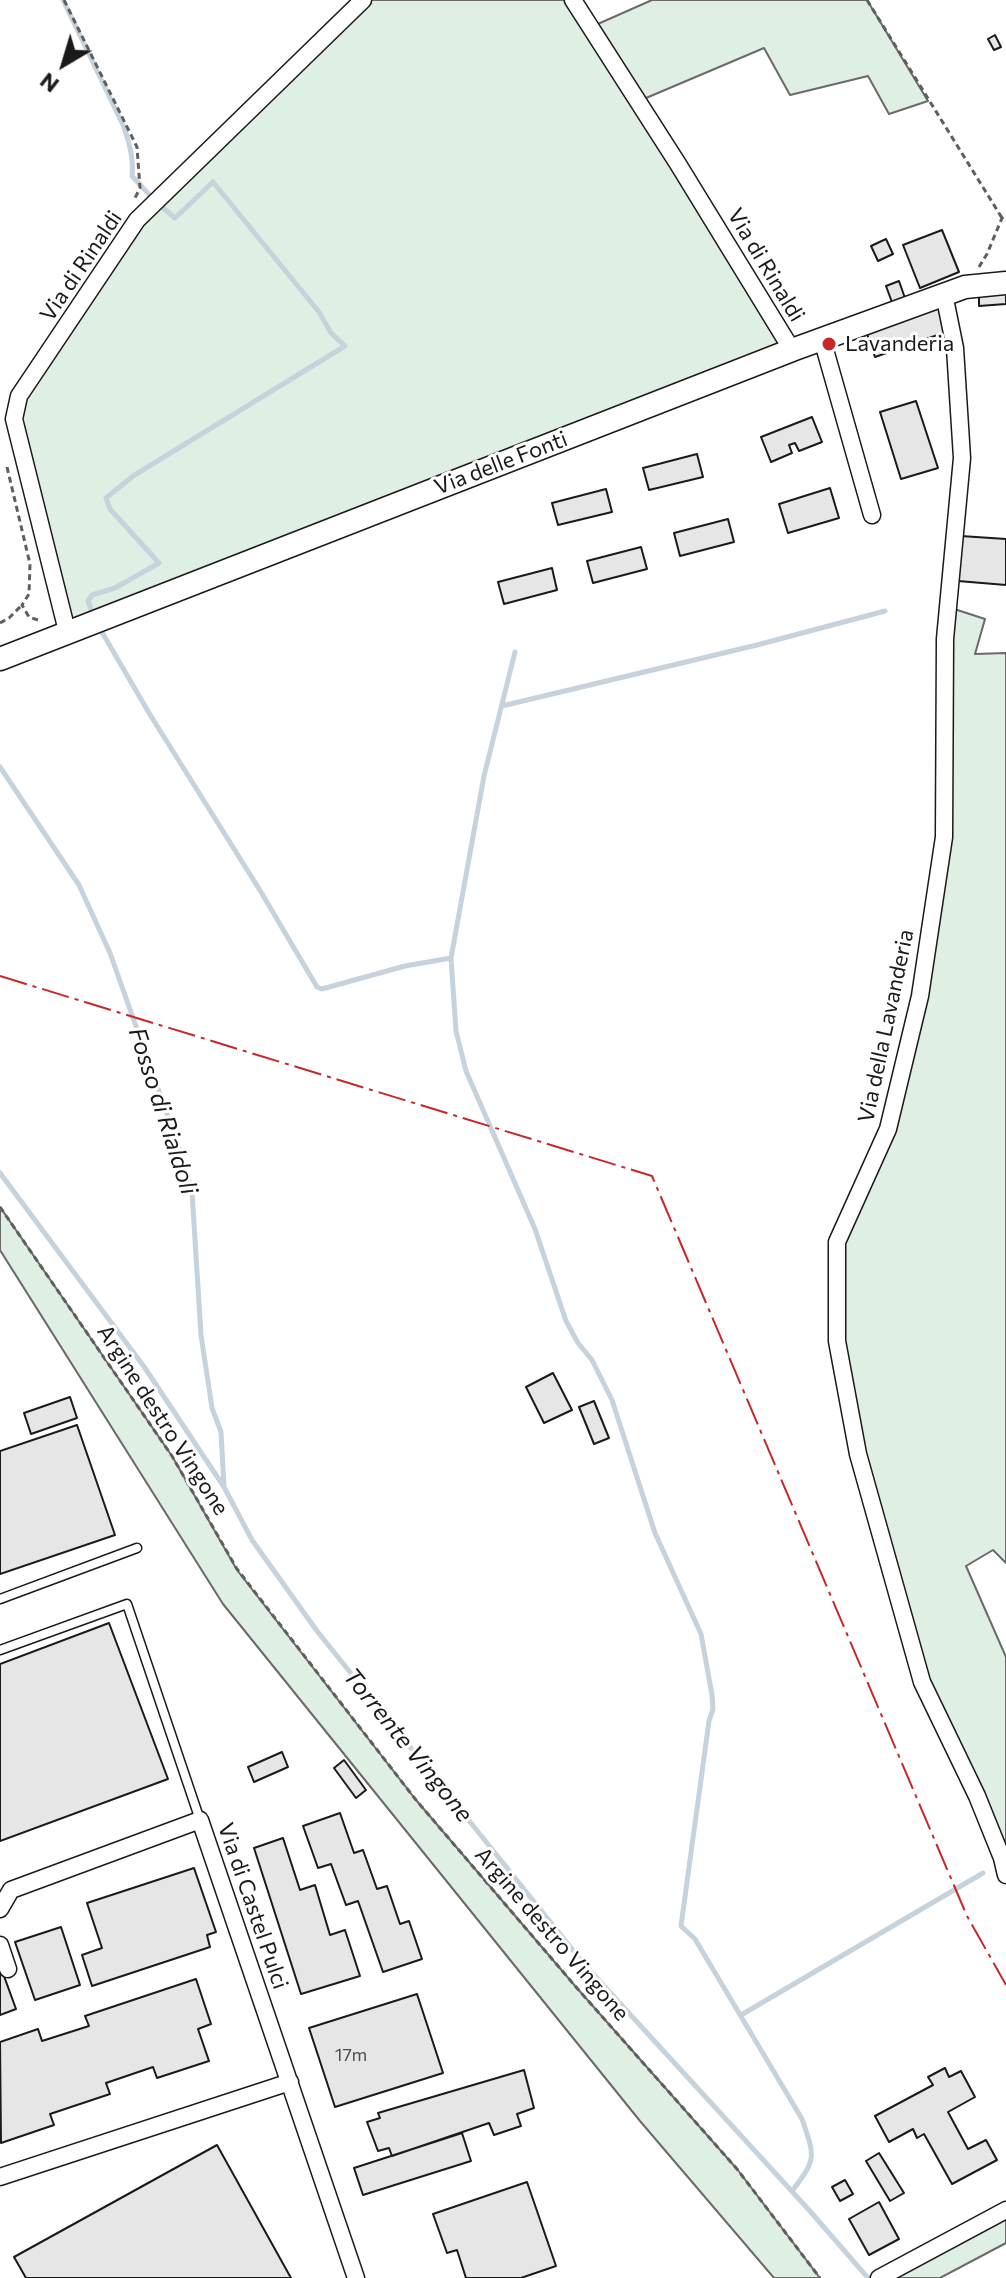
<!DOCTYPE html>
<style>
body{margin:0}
#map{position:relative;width:1006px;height:2278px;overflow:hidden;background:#fff;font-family:Commissioner,sans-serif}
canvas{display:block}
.north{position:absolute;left:24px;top:24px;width:80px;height:80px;-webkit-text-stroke:6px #fff;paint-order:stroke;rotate:218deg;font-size:22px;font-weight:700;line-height:32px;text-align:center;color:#1a1a1a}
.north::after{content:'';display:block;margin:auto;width:28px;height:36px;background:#1a1a1a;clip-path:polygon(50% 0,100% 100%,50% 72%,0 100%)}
</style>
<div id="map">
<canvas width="1006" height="2278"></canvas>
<div class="north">N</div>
</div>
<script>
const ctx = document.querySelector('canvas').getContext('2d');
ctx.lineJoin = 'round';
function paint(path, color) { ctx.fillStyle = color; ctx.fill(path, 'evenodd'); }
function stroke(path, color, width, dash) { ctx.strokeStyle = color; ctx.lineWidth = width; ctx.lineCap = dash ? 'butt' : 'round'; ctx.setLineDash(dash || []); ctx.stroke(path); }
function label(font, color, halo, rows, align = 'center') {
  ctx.font = font + ' Commissioner,sans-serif'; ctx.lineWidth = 6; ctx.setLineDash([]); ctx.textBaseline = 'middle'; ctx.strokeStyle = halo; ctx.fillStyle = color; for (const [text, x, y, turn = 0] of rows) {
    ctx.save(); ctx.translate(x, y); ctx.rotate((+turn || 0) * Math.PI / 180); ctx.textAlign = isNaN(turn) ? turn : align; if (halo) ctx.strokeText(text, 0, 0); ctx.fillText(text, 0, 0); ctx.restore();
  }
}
const green = new Path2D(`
 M363,0H573L591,27L652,0H867L928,101L889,114L868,76L790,95L764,48L639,101L792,350L67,631L14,419L19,396L137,220Z
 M948,607L985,619L975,654L1006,653V1563L993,1550L966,1566L1006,1657V1875L922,1682L837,1341V1242L888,1129L944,837Z
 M0,1207L172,1456L237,1570L416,1800L576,1987L737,2169L820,2278H774L640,2121L223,1604L0,1250Z
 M1006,2210V2243L940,2278H879Z`);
paint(green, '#e0efe3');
stroke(green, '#6a6a6a', 2);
stroke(new Path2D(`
 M63,0L123,125C129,142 134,158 132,176L155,201L175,218L213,182L319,312L331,333L345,346L133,476L106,498L110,509L159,563L115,588L92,595L88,601L93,614
 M99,627L149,713L261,892L317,987L322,989L405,966L451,958
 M515,652L484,776L451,958L456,1031L466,1071L535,1229L566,1321L578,1343L592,1360L612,1400L655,1533L701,1634L712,1695L713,1709L709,1721L681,1926L695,1939L802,2119C815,2157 817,2159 792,2191
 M502,706L757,645L885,611
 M0,767L79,885L110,953L183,1159L192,1192L201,1335L212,1408L221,1432L224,1487
 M0,1173L145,1368L224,1487L252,1540L317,1631L584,1964L809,2210L868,2278
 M741,2015L983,1873`), '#c6d2dc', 5);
const building = new Path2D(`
 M995,35L1001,47L994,50L988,39Z
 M942,230L959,272L920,288L903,245Z
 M886,239L893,254L878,261L871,246Z
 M899,281L906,301L893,305L886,286Z
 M1006,288V304L979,306V290Z
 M938,303L949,331L875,357L865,328Z
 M916,401L938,468L901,479L880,412Z
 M812,417L822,442L799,451L795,443L789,445L792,453L771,462L761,437Z
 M697,454L703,477L649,490L643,468Z
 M830,488L839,518L788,533L779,504Z
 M606,489L612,512L558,525L552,503Z
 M728,519L734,542L680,556L674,533Z
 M961,536L1006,539V585L958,581Z
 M641,547L647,569L593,583L587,561Z
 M552,568L557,590L504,604L498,582Z
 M553,1373L572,1410L544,1423L526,1387Z
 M70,1397L77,1418L31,1434L24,1413Z
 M594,1401L609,1438L594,1444L579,1407Z
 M77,1425L115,1535L0,1574V1451Z
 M109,1623L168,1779L0,1841V1664Z
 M282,1752L288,1767L254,1782L248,1767Z
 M344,1760L366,1790L356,1798L334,1768Z
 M340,1813L354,1853L363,1850L377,1889L387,1886L400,1924L409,1921L422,1959L383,1972L358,1901L346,1905L331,1864L318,1868L303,1826Z
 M283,1838L300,1890L315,1885L330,1935L345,1930L360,1976L301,1994L254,1848Z
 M194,1868L216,1932L207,1935L210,1947L92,1986L82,1955L102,1948L87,1903Z
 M61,1927L80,1985L35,2000L15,1942Z
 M0,1965L16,2009L0,2015Z
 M196,1979L211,2024L198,2029L209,2061L157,2078L153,2067L106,2083L110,2094L50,2114L54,2125L1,2143L0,2042L38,2029L42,2041L89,2026L85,2016Z
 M417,1994L443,2073L335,2107L309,2028Z
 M945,2068L949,2077L961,2071L975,2097L948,2112L968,2149L986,2140L997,2160L952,2184L924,2134L917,2138L913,2129L889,2142L875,2116L933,2085L928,2077Z
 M524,2070L534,2108L517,2114L521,2126L494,2135L489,2123L392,2156L389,2148L378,2151L367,2122L380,2118L378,2113Z
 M462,2133L471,2161L363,2195L354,2168Z
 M217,2145L291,2278H26L14,2257Z
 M879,2153L904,2193L890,2201L866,2161Z
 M845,2180L853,2194L840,2201L832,2187Z
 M527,2182L556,2266L521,2278H466L457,2250L447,2253L433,2214Z
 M879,2202L899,2239L869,2255L849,2219Z`);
paint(building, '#e6e6e6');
stroke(building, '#1a1a1a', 2);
const lane = new Path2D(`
 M0,1599L137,1548
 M0,1650L127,1604L200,1820`);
const street = new Path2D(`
 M573,0L678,164L792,350
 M944,294L955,348L962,458L945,639L944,837L920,996L888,1129L837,1242V1341L858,1454L922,1682L977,1796L1002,1858L1006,1875
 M822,339L872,515
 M67,631L14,419L19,396L137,220L363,0
 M0,1909L11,1890L200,1820L356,2278
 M0,1945L8,1969
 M0,2177L290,2082
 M879,2278L1006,2210`);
const secondary = new Path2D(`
 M0,659L792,350L965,287L1006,283`);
stroke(lane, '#1a1a1a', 11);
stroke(street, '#1a1a1a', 19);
stroke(secondary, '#1a1a1a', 25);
stroke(new Path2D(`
 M64,0L137,147L140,188L135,198
 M867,0L1002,218
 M979,267L987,254L1002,218L1006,215
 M7,467L30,564L29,594L22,605L29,617L41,621
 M0,623L9,618L22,605
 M0,1207L172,1456L237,1569L416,1800L576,1987L737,2169L820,2278`), '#5f5f5f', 3, [6, 4]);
stroke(lane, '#fff', 8);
stroke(street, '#fff', 16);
stroke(secondary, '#fff', 22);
stroke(new Path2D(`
 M0,976L652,1176L967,1916L1006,1985`), '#c62828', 2, [28, 6, 4, 6]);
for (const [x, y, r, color] of [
 [829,344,8,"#c62828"]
]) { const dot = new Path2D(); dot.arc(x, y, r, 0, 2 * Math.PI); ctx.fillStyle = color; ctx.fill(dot); stroke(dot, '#fff', 3); }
label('18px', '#4d4d4d', null, [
 ["17m",351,2055]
]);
label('22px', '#1a1a1a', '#fff', [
 ["Via di Rinaldi",766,265,59],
 ["Via di Rinaldi",81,266,-56],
 ["Via delle Fonti",501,463,-21],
 ["Via della Lavanderia",886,1026,-78],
 ["Argine destro Vingone",163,1420,57],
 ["Via di Castel Pulci",253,1906,71],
 ["Argine destro Vingone",552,1934,49]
]);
label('22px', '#1a1a1a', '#fff', [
 ["Lavanderia",845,344]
], 'left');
label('italic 24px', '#1a1a1a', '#fff', [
 ["Fosso di Rialdoli",163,1111,72],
 ["Torrente Vingone",408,1745,51]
]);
</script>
